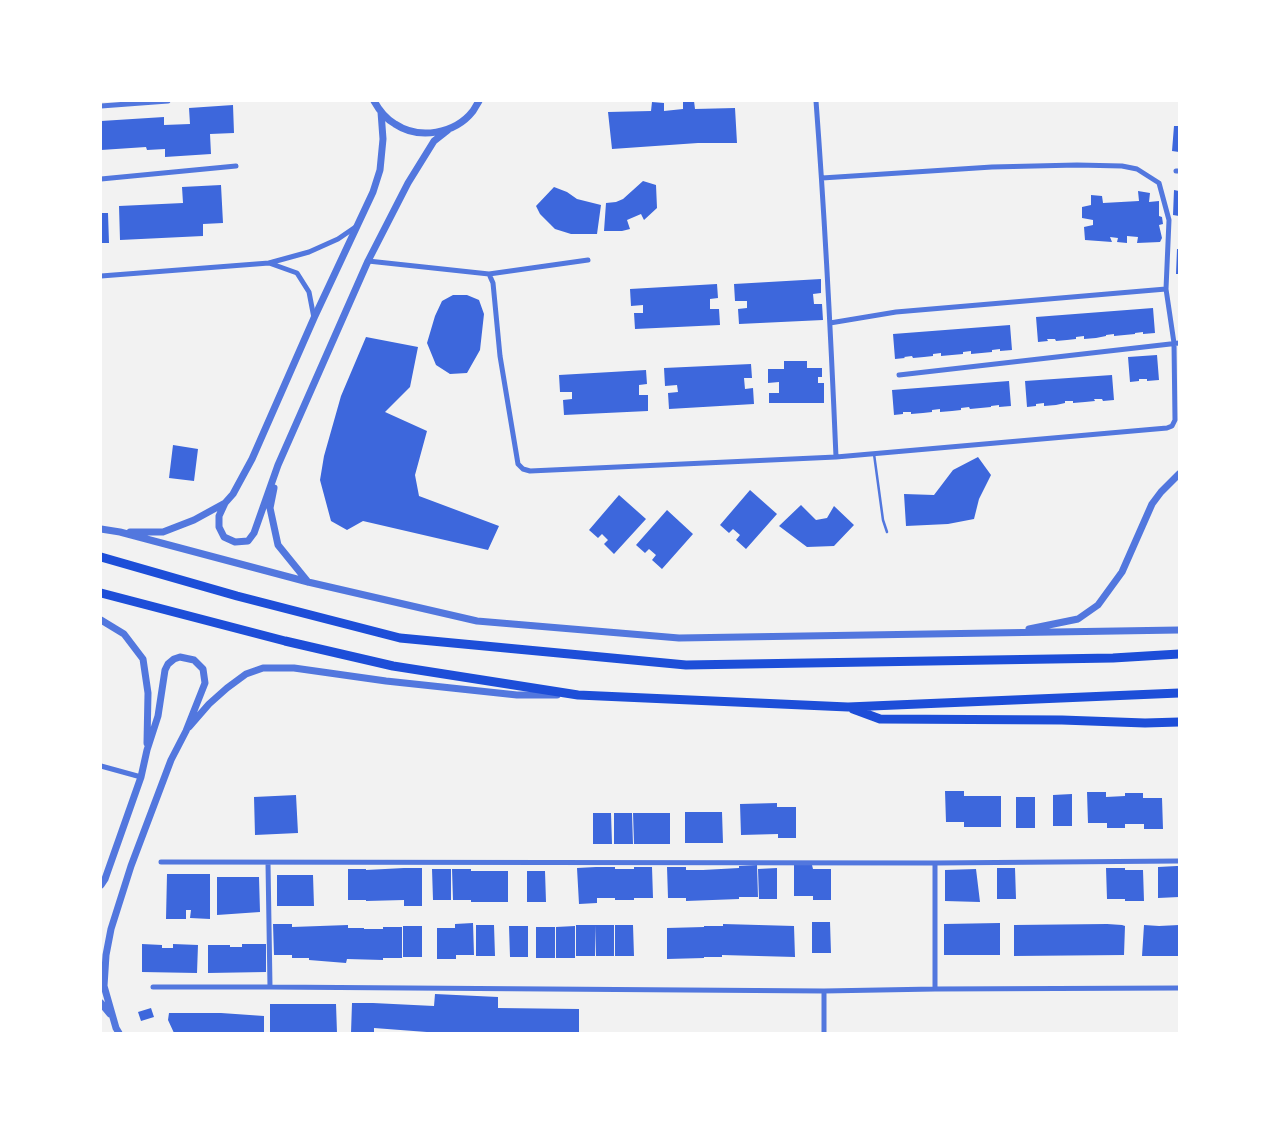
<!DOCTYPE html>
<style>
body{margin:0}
#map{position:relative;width:1280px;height:1134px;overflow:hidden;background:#f2f2f2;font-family:Jost,sans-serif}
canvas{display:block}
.frame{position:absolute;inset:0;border:102px solid #fff;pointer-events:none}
</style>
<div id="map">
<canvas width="1280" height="1134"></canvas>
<div class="frame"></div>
</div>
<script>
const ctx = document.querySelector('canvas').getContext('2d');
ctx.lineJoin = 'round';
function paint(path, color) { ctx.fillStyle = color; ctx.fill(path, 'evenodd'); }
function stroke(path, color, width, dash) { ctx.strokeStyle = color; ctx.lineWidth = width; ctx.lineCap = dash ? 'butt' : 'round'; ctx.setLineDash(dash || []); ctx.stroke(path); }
paint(new Path2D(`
 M683,101H694L695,109L735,108L737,143H698L612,149L608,112L651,111L652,102L664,103V111L683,109Z
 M233,105L234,133L210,134L211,154L165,157V149L147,150L146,147L101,150V121L164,117V125L190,124L189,108Z
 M1174,126H1179V152L1172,151Z
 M643,181L656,185L657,208L644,220L641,214L627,220L630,229L622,231H604L606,203L616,202L623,199Z
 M221,185L223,223L203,224V236L120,240L119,206L183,203L182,187Z
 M554,187L567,192L577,199L601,205L597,234H571L555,229L540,214L536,206Z
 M1174,190L1179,191V216L1173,215Z
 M1138,191L1150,193L1149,202L1159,201V216L1162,217L1163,224L1159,225L1162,238L1160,242L1137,243L1138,237L1127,236V243L1117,242L1118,238L1110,237L1112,242L1085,240L1084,227L1093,225V220L1082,218V207L1091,205V195L1102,196L1103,203L1139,201Z
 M101,213H108L109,243H101Z
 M1177,249H1179V274H1176Z
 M821,279V293L813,294L814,304H822L823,320L739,324L738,309L747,308V301H735L734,284Z
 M717,284L718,298L710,299V309H719L720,325L635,329L634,313H643V305L631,306L630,289Z
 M453,295H467L479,300L484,314L480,350L467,373L450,374L436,365L427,343L435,316L442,301Z
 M1153,308L1155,333L1143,334V332L1135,333V334L1114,336V334L1106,335V336L1096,338L1084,339V336L1076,337V339L1067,340L1056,341L1055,339H1047L1048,341L1038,342L1036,317Z
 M1010,325L1012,350L1000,351V349L992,350V352L971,354V351L963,352V354L941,356V353L933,354V356L924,357L913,358L912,356L904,357L905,358L895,359L893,334Z
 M366,337L418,347L410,387L385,412L427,431L415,475L419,496L499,526L488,550L363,521L347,530L331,521L320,480L324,456L341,396Z
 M1157,355L1159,380L1147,381V379H1139V381L1130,382L1128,357Z
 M784,361H807V368H822V377H818V383H824V403H769V393H779V382L768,383V369H784Z
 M751,364L752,378H744L745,389L753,388L754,404L669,409L668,393L678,392L677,385L665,386L664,368Z
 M646,370L647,384L639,385V395H648V411L564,415L563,400L572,399V392H560L559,375Z
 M1112,375L1114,400L1103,401L1102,399H1094L1095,401L1085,402L1073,403V401H1065V403L1056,405L1044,406V403L1036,404V406L1027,407L1025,381Z
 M1009,381L1011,406L999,407V405L991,406V407L970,409L969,407L961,408V410L952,411L940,412V409L932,410V412L923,413L911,414V412H903V414L894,415L892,390Z
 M173,445L198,449L194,481L169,478Z
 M978,457L991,475L979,499L974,519L948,524L906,526L904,494L934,495L953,470Z
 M750,490L777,514L746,549L736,540L740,535L733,529L729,533L720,525Z
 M619,495L646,519L614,554L604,544L608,540L602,534L598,538L589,530Z
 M801,505L816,520L827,518L834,506L854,525L834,546L807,547L779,526Z
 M667,510L693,534L662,569L652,560L656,555L649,549L645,553L636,545Z
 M945,791H964V796H1001V827H964V822H946Z
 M1087,792H1106V797L1125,796V793H1143V798H1162L1163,829H1144V824H1125V828H1107V823H1088Z
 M1072,794V826H1053V795Z
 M296,795L298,833L255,835L254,797Z
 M1016,797H1035V828H1016Z
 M777,803V807H796V838H778V834L741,835L740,804Z
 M685,812H722L723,843H685Z
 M593,813H611L612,844H593Z
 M614,813H632L633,844H614Z
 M633,813H670V844H634Z
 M757,865L758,897H739V899L686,901V898H668L667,867H686V870H703L739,868V866Z
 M794,865H812L813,869H831V900H813V896H794Z
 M1177,866H1179V897L1158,898V867Z
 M596,867H615V869H634V867H652L653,898H634V900H615V898H597V903L579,904L577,868Z
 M404,868H422V906H404V900L366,901V900H348V869H366V870Z
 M777,868V899H759L758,869Z
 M997,868H1015L1016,899H997Z
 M1106,868H1125V870H1143L1144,901H1125V899H1107Z
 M432,869H451V900H433Z
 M452,869H471V871H508V902H471V900H453Z
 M976,869L980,902L945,901V870Z
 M527,871H545L546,902H527Z
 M167,874H210V919L190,918L191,910H186V919H166Z
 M277,875H313L314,906H277Z
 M217,877H259L260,912L217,915Z
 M812,922H830L831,953H812Z
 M473,923L474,955H456V959H437V928H455V924Z
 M1000,923V955H944V924Z
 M273,924H292V927L348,925V928H364V929H383V927H402V958H383V960L347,959L346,963L309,960V958H292V955H274Z
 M723,924L794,926L795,957L722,955V957H704V958L667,959V928L704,927V926H723Z
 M1107,924L1122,925L1125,926L1124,955L1014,956V925Z
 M476,925H494L495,956H476Z
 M576,925H595V956H576Z
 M595,925H614V956H596Z
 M615,925H633L634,956H615Z
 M1144,925L1159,926L1179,925V956H1142Z
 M403,926H422V957H403Z
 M509,926H528V957H510Z
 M575,926V958H556V927Z
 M536,927H555V958H536Z
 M142,944L162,945V948H173V944L198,945L197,973L142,972Z
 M242,944H266V972L208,973V945H230V947H242Z
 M435,994L498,997V1008L579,1009V1033H440L374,1028V1033H351L352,1003H373L434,1006Z
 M270,1004H336L337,1033H270Z
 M151,1008L154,1017L141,1021L138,1012Z
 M169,1013H221L264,1016V1033H174L168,1020Z`), '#3d67dc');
stroke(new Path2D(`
 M874,454L883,520L887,532`), '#5277de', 2.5);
stroke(new Path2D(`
 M816,101C825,220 831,338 836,457
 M101,106L168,101
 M1176,171H1179
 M101,179L236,166
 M368,261L489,274L588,260
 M489,274L493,283L500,356L518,464L523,469L530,471L836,457L1167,428L1172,426L1175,420L1174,343L1166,289L1169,220L1159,183L1137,169L1122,166L1077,165L992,167L822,178
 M101,276L269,263
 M314,318L309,292L297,273L269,263L309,252L338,239L357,226
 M830,323L896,312L1166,289
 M899,375L1179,343
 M101,766L141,777
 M161,862L935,863L1179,861
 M268,863L270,987
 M153,987H270L824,991L935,989L1179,988
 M935,989V863
 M824,1033V991`), '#5277de', 5);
stroke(new Path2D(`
 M374,101C379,110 386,119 395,124C419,140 455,134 473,111C475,108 477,104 479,101
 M381,112L383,139L380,170L373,192L314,318L252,459L233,494L225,503L219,516V527L224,537L235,542L248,541L254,533L278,465L368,261L408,183L434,141L448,130
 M274,488L270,508L278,545L308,582
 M101,529L120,532L308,582L477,621L679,638L1179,630
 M130,532H163L194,520L225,503
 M101,620L124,634L143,659L148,693L147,743
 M1029,629L1078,619L1098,605L1122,572L1152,504L1161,492L1179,474
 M189,727L209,704L227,688L246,674L263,668H294L386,681L517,695H557
 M101,885L105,879L141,777L147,750L158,716L165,670L168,664L174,659L180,657L194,660L203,669L205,683L186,731L171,760L131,866L111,929L106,955L104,986L116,1028L119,1033
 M101,1003L110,1014`), '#5277de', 7);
stroke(new Path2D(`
 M101,557L237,596L400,638L686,665L1113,658L1179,654
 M101,593L285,641L393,666L578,695L848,707L1179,693
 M853,709L880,719L1062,720L1145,723L1179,722`), '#1d4ed8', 9);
</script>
